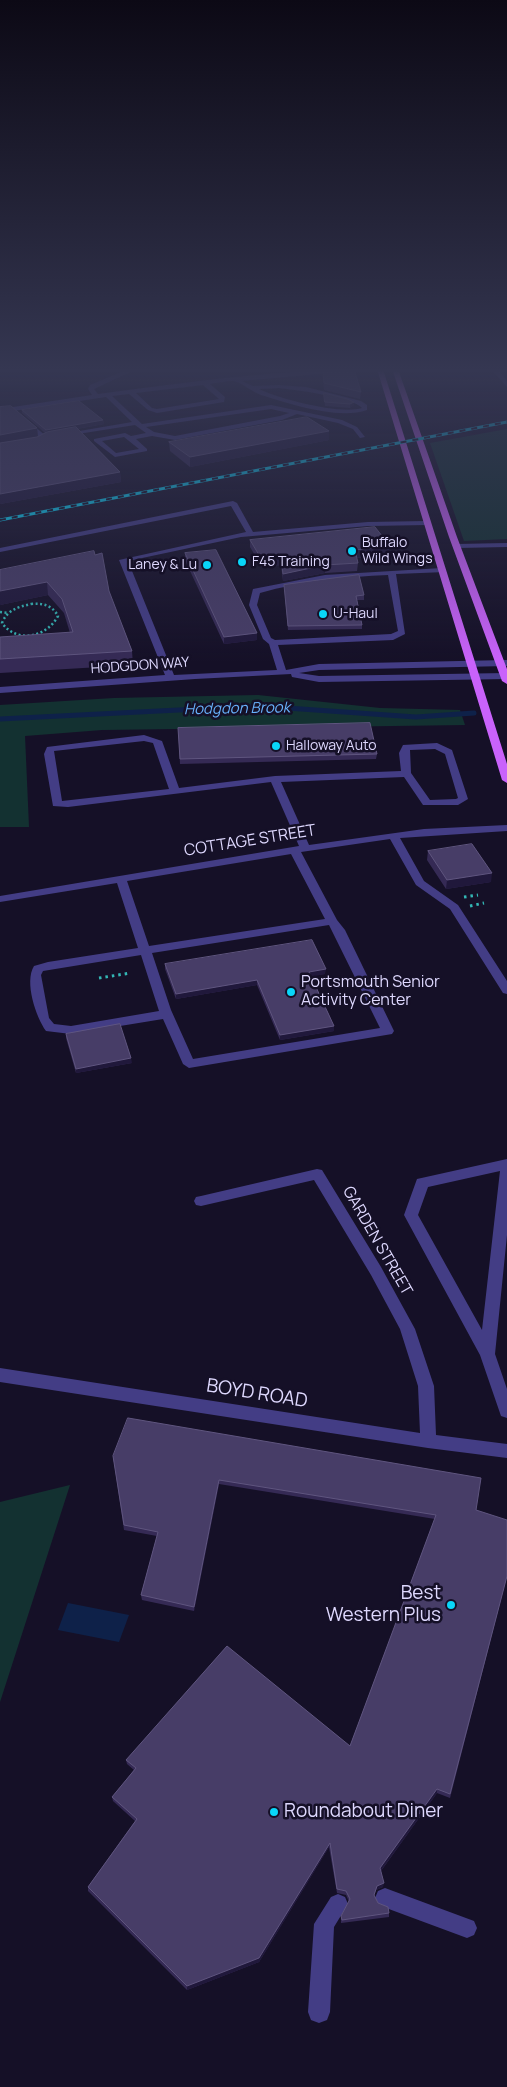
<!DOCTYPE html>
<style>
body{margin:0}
canvas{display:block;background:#151027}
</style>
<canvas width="507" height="2087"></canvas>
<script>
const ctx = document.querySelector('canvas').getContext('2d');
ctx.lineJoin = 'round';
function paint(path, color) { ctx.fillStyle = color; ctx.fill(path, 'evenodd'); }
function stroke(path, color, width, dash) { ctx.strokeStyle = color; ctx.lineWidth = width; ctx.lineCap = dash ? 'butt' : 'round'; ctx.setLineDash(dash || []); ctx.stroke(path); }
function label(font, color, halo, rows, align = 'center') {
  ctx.font = font + ' Manrope,sans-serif'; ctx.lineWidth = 5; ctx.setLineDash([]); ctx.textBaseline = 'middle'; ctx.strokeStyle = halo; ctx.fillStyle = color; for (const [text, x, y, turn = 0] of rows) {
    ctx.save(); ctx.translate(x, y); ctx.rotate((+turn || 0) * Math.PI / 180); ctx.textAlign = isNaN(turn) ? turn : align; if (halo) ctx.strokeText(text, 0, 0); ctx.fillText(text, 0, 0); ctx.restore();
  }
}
paint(new Path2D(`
 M507,429V539L464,541L430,443Z
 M258,695L380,708L460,710L465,725L102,730L25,736L29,827H0V705L114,698Z
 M70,1485L0,1702V1502Z`), '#133131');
paint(new Path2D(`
 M68,1603L129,1615L119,1642L58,1630Z`), '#0e2149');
stroke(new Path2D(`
 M0,719L258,706L416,717L474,713`), '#0e2149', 5);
stroke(new Path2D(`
 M31,604C43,603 52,605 58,616C47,637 17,644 2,623C7,610 18,607 31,604Z
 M0,612L8,613`), '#33b7b5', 2.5, [2, 2.5]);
stroke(new Path2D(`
 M464,897L478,895
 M470,906L484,903
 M99,978L131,973`), '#33b7b5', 3, [2.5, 4]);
paint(new Path2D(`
 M128,369H137L94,389L98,394C189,382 281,369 374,369L242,381L253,386L279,385L306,387L361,401L367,405V410C338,420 290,404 261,395C252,392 243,383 233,381C226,381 217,383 210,384L225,397L224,402L157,413L148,410L129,394L112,396L142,424L271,405L342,420L357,427L365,437L360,438L353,429L338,423L297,414L282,420L175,440L152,436L136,439L147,449V451L115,457L94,441V439L125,433L131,436L146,433L135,425L65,436L62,434L132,422L106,397L0,413V409L92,395L88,389L90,385ZM203,385L219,399L157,409L152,408L136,393ZM279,388C296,390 353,397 362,408C341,415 279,399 259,389ZM271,409L289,413L280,416L175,436L154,432L146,427ZM124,437L139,449L116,453L102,441Z
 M491,369H498L507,381V387Z
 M26,419L47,437L45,442L0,451V447L41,439L23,421Z
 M233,501L237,503L253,532L368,522L427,521L431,523L427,525L368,526L241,537L128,561L174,675L277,670L269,644L263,639L249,605L253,589L325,575L442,568H445V572L396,574L405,634L393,640L278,645L286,670L319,664L507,660V666L319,670L299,673L319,676L507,673V679L319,682L292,677L291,674L195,679L0,693V687L165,675L119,560L246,532L231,506L0,552V548ZM388,575L398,631L391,634L275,640L271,638L257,605L260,593C302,581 345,577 388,575Z
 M507,543V547L457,548L453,546L457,544Z
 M144,735L162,741L179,788L275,776L401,771L399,753L403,745L437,743L452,750L468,799L458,805H423L404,777L281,782L309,845L424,829L507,825V831L400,838L424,881L458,905L507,981V994L503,993L450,909L416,885L390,839L301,852L337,920L345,930L394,1031L392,1034L189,1068L183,1064L163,1019L71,1034L46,1031C36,1017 24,982 34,966L48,962L138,948L117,883L0,902V896L299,846L271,782L68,807L53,806L44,754L47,747ZM144,741L153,743L169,789L62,801L54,751ZM435,749L445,754L458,798L456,799L430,800L411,773L410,750ZM291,854L325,919L149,946L127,881ZM329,925L380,1028L193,1059L171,1010L152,953ZM141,955L159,1011L71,1026L54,1024L49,1018L41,975L43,971Z
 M507,1159V1235L495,1354L507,1389V1418L501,1416L480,1355L404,1215L417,1179ZM500,1171L482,1330L418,1215L428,1187Z
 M317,1169L322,1170L381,1267L415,1329L434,1386L436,1435L507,1444V1458L428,1448L0,1382V1368L420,1433L418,1386L400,1329L371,1275L314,1180L201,1206L196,1205L194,1201L196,1197L201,1196Z
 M385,1888L474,1921L477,1928L474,1935L467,1938L378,1905L375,1898L378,1891Z
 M338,1894L345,1897L348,1904L334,1927L330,2012L327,2020L319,2023L311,2020L308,2012L314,1924L331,1897Z`), '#433d85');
paint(new Path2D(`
 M377,369H383L507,764V783L502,780Z
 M392,369H398L457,537L507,669V684L502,681L449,537Z`), '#c962fb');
const rail = new Path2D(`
 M0,520L507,422`);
stroke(rail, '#09d6f9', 3);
stroke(rail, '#151027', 2, [6]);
paint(new Path2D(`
 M323,373L361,392L360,399L324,390Z
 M324,393L354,405L350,408L325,406Z
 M22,410L103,420L104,424L77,429L120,472L121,482L0,504L37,428L38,437L45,433L22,413Z
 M329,440L190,467L170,451L169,442Z
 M250,540L389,554L356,558L358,563L357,571L325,573L283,581L281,565L262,567L250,547Z
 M185,553L257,640L224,644L185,560Z
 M95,555L132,651L133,665L0,673V637L70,633L64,613L48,595L0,605Z
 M284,585L364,595V600H357L362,625V629L288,630Z
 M178,728L377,754L376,759L180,764Z
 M428,851L491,882L446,889L427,860Z
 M165,964L325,974L311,976L334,1026V1031L280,1040L257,985L176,999L165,969Z
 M66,1034L132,1063L76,1073L66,1038Z
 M113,1456L476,1510L507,1576L450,1798L437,1793L381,1871L383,1887L376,1890L374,1896L378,1903L389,1913V1917L341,1923V1916L349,1902L346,1895L337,1893L329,1847L259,1962L187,1990L88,1891V1887L135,1821L113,1801L112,1797L134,1770L127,1764L126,1760L350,1746L435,1519L219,1484L194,1611L142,1600L141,1595L157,1536L124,1530Z`), '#352a55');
paint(new Path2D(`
 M354,402V405L350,408V404Z
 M103,420L104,424L47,434L46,430Z
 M37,428L38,438L0,445V435Z
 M329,431V440L190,467V457Z
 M120,472L121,482L0,504V494Z
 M390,546L389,554L354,558L355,550Z
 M281,558V565L262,567V560Z
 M325,565V573L283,581V574Z
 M47,582L48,595L0,605V591Z
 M257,633V640L224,644V637Z
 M492,873L491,882L446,889L447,880Z
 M326,969L325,974L309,977V972Z
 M257,980V985L176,999V994Z
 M334,1026V1031L280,1040V1035Z
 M131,1058L132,1063L76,1073V1069Z
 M219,1480V1484L194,1611V1607Z
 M437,1789V1793L380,1872V1868Z
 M330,1843L329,1847L259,1962L187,1990V1986Z
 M384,1883L383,1887L376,1890L373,1899L377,1886Z`), '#20183b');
const building = new Path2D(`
 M355,372L361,392L324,383L323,373Z
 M324,393L347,399L354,402L350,404L325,402Z
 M79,401L103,420L46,430L22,410Z
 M11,406L37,428L0,435V407Z
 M307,417L329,431L190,457L169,442Z
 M76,427L120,472L0,494V443L37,437L47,432Z
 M375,527L390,546L355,550L358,563L325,565L283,574L281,558L262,560L250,540Z
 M216,550L257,633L224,637L185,553Z
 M94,551L95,555L102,553L109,591L132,651L0,659V637L73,632L62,599L47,582L0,591V570Z
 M359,575L364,595L356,596L362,625L288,626L284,585Z
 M370,723L377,754L180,759L178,728Z
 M472,844L492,873L447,880L428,851Z
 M312,940L326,969L309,972L334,1026L280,1035L257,980L176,994L165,964Z
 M120,1024L131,1058L76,1069L66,1034Z
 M128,1418L481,1478L476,1510L507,1520V1576L450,1794L437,1789L380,1868L384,1883L377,1886L374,1895L378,1903L388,1907L389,1913L342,1920L341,1916L350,1899L346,1891L337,1889L330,1843L259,1958L187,1986L88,1887L137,1819L112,1797L136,1768L126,1760L227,1646L350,1746L436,1515L219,1480L194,1607L141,1595L158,1532L124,1525L113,1456Z`);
paint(building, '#473d67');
stroke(building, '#5f557f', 1);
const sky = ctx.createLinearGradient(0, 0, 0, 662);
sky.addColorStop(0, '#0c0915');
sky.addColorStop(0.56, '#353752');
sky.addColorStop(1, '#35375200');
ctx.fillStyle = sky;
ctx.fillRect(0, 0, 507, 662);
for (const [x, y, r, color] of [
 [352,551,5,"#09d6f9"],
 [242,562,5,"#09d6f9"],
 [207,565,5,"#09d6f9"],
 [323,614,5,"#09d6f9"],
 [276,746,5,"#09d6f9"],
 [291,992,5,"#09d6f9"],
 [451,1605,5,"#09d6f9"],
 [274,1812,5,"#09d6f9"]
]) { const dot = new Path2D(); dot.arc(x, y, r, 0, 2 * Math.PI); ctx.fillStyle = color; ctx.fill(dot); stroke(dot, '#151027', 2); }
label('14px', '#ded8fe', '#151027', [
 ["Buffalo",362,543],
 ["Wild Wings",362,559],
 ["F45 Training",252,562],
 ["Laney & Lu",197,565,"right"],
 ["U-Haul",333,614],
 ["Halloway Auto",286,746]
], 'left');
label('14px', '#ded8fe', '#151027', [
 ["HODGDON WAY",140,666,-4]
]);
label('italic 15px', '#68b1fb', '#151027', [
 ["Hodgdon Brook",237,709,-1]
]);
label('16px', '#ded8fe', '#151027', [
 ["COTTAGE STREET",250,841,-9],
 ["GARDEN STREET",377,1241,60]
]);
label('16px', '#ded8fe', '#151027', [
 ["Portsmouth Senior",301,983],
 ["Activity Center",301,1001]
], 'left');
label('19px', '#ded8fe', '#151027', [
 ["BOYD ROAD",257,1394,9]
]);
label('19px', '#ded8fe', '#151027', [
 ["Best",441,1594],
 ["Western Plus",441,1616],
 ["Roundabout Diner",284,1812,"left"]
], 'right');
</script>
